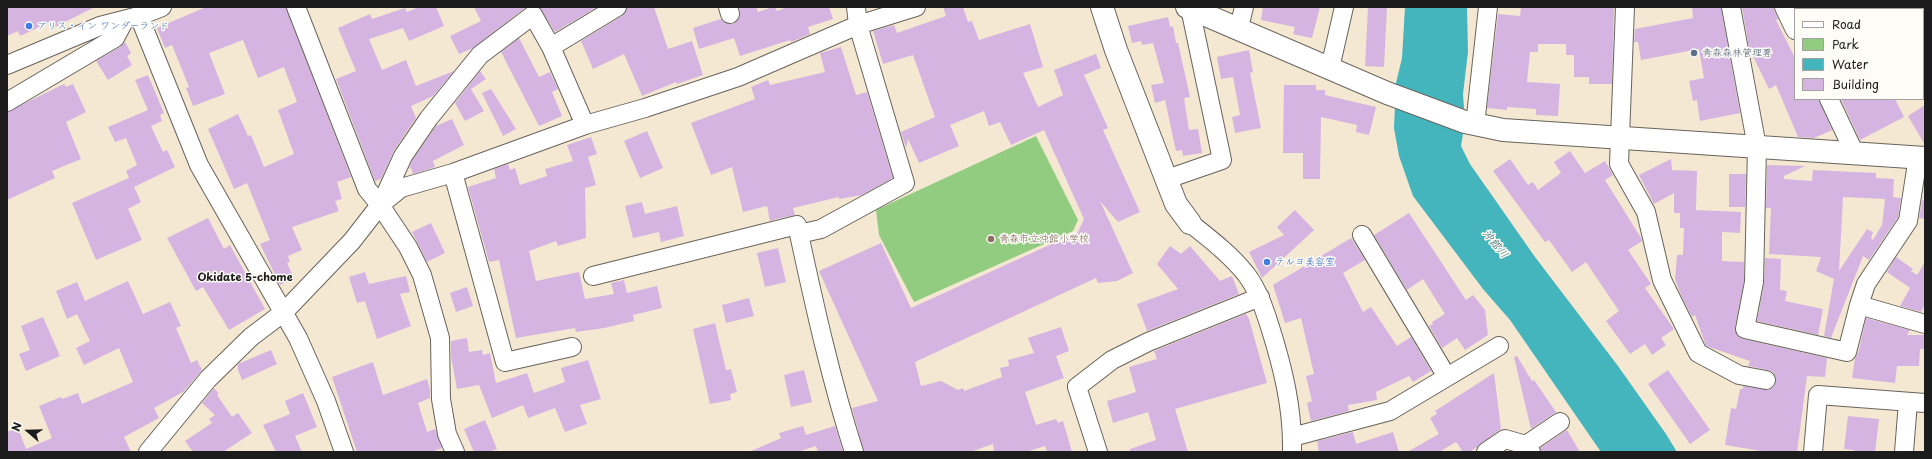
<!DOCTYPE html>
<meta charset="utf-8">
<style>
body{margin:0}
#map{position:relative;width:1932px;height:459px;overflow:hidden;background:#f5e8d2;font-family:"Playpen Sans",sans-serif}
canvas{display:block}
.frame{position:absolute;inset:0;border:8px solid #1c1c1c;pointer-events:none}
.legend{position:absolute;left:1794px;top:8px;width:130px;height:92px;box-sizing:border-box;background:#fdfcf7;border:1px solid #a3a29f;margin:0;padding:5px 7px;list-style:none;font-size:12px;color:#1c1c1c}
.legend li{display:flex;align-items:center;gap:8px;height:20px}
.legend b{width:20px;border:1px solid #a3a29f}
.north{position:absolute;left:8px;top:411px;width:40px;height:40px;-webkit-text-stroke:3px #fdfcf7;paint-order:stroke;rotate:290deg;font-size:11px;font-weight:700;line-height:16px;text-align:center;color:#1c1c1c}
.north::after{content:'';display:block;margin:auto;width:14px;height:18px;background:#1c1c1c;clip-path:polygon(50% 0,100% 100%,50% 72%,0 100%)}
</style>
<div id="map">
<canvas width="1932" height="459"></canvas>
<div class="frame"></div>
<ul class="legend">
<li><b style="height:5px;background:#fff"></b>Road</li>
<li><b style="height:11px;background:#91cc80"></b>Park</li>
<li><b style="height:11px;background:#45b5bd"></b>Water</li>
<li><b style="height:11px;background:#d5b4e2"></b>Building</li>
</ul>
<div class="north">N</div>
</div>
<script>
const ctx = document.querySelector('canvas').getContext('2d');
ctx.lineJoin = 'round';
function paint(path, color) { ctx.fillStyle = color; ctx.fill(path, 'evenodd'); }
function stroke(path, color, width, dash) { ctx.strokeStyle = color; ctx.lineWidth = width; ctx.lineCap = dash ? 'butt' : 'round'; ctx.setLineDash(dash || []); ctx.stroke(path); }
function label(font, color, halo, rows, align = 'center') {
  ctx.font = font + ' "Playpen Sans","Klee One",sans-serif'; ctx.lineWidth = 3; ctx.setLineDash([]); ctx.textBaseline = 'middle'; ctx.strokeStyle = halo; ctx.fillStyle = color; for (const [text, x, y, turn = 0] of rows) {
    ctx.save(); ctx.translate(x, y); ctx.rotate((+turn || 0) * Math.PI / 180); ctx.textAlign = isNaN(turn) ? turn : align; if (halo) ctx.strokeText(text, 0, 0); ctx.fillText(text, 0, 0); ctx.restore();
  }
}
paint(new Path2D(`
 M1036,136L1078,220L1073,231L914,302L879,235L876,210Z`), '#91cc80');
paint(new Path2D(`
 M1405,7H1467L1468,52L1463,94L1465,122L1461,146L1470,164L1535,257L1618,366L1666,434L1677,452H1601L1510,320L1483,289L1413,196L1399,156L1394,128L1396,83L1402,58Z`), '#45b5bd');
paint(new Path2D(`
 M7,7H95L55,27L52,21L20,36L18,31L7,36Z
 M206,7H286L351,177L337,182L342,199L335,201L339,211L292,227L302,250L288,256L290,262L287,263L294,278L280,285L260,244L270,240L247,183L234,189L208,129L238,114L248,136L251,135L264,167L294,154L278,110L297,102L284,67L258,78L243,40L209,53L225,94L193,106L186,88L189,87L172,45L165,48L157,28Z
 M419,7H436L444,26L409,41L403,28L369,39L382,70L406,60L416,86L454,71L433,96L411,106L416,118L394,150L381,179L375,181L336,79L356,71L338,28L370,14L372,19L405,8L407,12Z
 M474,7H526L473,48L459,54L450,36L481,21Z
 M539,7H597L555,32Z
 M627,7H654L668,49L692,41L703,75L677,84L676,82L642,96L624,54L593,69L581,41L622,16Z
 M739,7H756L758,12L773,7H775L777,11L788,7H829L833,19L808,27L810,34L791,42L790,40L740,56L734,38L699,49L693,28L721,19L727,24H733L740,17Z
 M943,7H963L968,22L972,21L979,40L1030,24L1043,67L1023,73L1038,107L1063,95L1054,70L1096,54L1101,68L1084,75L1108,128L1103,130L1140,212L1118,222L1100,201L1133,273L1117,281L1098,283L1096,278L915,362L921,386L941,381L958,390L963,388L964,391L1002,377L1000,368L1009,366L1008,360L1034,353L1028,338L1061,327L1069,351L1056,356L1064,378L1025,392L1036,425L1056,419L1058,423L1063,421L1072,452H1047L1045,446L1026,452H994L993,444L970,452H864L852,408L878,401L819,271L881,243L911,308L1078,232L1084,219L1044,130L1011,145L1000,122L989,126L984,111L950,125L959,146L919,163L908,139L906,148L901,132L935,117L913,55L883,64L873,31L894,25L897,33L946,16Z
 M1263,7H1320L1312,38L1293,34L1295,27L1261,20Z
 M1368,7H1387L1384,67L1365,66Z
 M1521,7L1614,8L1612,84H1589V77H1574V55H1566V44H1538V52H1530L1527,82L1560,84L1558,116L1536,115V109L1507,107V110L1487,108L1498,14L1520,16Z
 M1692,7H1721L1740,113L1700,121L1697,100L1693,101L1689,81L1704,78L1699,49L1641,60L1638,42H1634L1635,29L1693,18Z
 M1742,7H1773L1778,19L1776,20L1795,58V99H1819L1832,130L1814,138L1798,137L1776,85L1769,89L1749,48Z
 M1168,17L1170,27L1173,26L1176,43H1178L1190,97L1184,98L1189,130L1198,129L1202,153L1183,156L1182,150L1176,151L1165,100L1155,103L1151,85L1164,83L1153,43L1142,45L1141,41L1132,43L1128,26Z
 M519,38L539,77L550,72L558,89L552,92L562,116L539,126L501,52Z
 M125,42L131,53L127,56L132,65L108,80L96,61L120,47Z
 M841,47L856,95L867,92L893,178L862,195L839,199V197L793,208L795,215L776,219L770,221L767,206L743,212L732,167L711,175L691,123L755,99L751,87L768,80L770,85L825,72L820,53Z
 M1249,50L1253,72L1250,73L1261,128L1235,133L1232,117L1240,115L1233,77L1221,79L1217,57Z
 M480,71L486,79L471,89L484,111L465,121L455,103Z
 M148,75L164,113L160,115L162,121L151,126L163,152L167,150L175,167L134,187L141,202L128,209L142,240L96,260L72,203L129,178L126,171L137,165L126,138L115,142L108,127L148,110L135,80Z
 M64,84L66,87L73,84L86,112L66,122L81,159L52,171L55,178L7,200V112Z
 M1284,85H1316V90H1325V95L1376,107L1369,135L1356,132L1357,125L1321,117L1320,179H1303V153H1283Z
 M491,89L516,129L503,136L482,93Z
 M1841,99H1895L1904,117L1860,140Z
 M1925,105V145L1908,116Z
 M452,119L464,145L433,161L435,167L413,174L411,168L409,169L412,161L436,126Z
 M647,131L663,168L640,178L624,141Z
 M591,137L597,154L588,157L596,185L585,188L586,238L558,246L556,241L529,251L536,281L579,272L585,299L614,294L611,283L624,280L627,293L657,286L662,308L633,315L634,321L604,328L576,332L575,328L516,338L499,260L489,262L468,187L496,178L494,169L508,164L510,170L515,168L520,185L547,176L545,169L573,161L567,145Z
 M1570,151L1585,173L1605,161L1613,175L1605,180L1641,238L1642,241L1628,250L1651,284L1645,288L1674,329L1661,338L1666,345L1652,355L1645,344L1630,354L1606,321L1619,311L1586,262L1572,272L1549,240L1545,242L1493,171L1510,159L1528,185L1533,182L1538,190L1561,173L1554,162Z
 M1671,159L1672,170L1697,171L1696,210L1741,212L1740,233L1722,232V261L1744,262V281L1735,327L1738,336L1743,339L1827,358L1825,377L1807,376L1797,452H1768L1725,445L1731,408L1736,409L1740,389H1743V386L1769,390L1774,386L1776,377L1773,372L1768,370L1748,366L1750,361L1706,346L1695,315L1692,317L1681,295L1675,279L1676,268L1677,255H1683L1684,228H1680V213H1674V193L1654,204L1639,175Z
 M1767,165L1805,166L1784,176V179L1812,181L1813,170L1876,173V178L1894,179L1893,197L1901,198L1898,217L1869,260L1863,256L1831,338L1824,336L1834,279L1816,271L1821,257L1769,254L1771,208H1766ZM1843,197L1885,199L1882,225L1873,240L1871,238L1873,232L1867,229L1839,271Z
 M1729,174H1746L1745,207H1729Z
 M1922,200L1925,201V219L1919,218Z
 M642,202L645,214L677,206L684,236L661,242L659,232L633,238L625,206Z
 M1295,210L1314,230L1262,278L1249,252L1284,235L1277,227Z
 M1409,213L1466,300L1473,295L1485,310L1488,335L1465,350L1457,338L1442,348L1429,326L1433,324L1432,322L1445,314L1423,279L1407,290L1374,235Z
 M208,218L224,249L230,245L265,309L229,330L203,287L196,291L167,238Z
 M431,223L445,253L427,262L412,232Z
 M1351,238L1365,260L1343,273L1363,312L1371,307L1397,346L1411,337L1431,371L1413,382L1409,376L1376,392L1377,400L1348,405L1349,411L1311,421L1307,403L1312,401L1306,376L1314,374L1301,318L1285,323L1273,285Z
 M1170,246L1181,254L1190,246L1220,281L1232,276L1239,294L1147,331L1137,304L1178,289L1157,264Z
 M778,248L786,282L765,287L757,253Z
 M1896,257L1913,269L1911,271L1917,275L1925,262V304L1921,312L1900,306L1910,288L1887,272Z
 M1765,258L1781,259L1780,290L1787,291L1785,301L1823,309L1818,335L1757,321L1764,284Z
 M365,272L369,284L406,276L410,292L400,294L411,326L377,339L365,301L357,303L349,277Z
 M128,281L143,314L170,302L181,326L176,328L191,363L197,360L202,370L183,392L154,408L159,418L124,437L131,452H7V432L18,428L26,449L52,438L39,406L61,397L62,399L78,393L82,404L133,382L119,348L84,365L76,348L90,341L77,314L67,319L56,291L77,282L85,301Z
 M467,287L473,306L456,312L450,293Z
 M749,298L754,316L726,323L722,305Z
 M1246,314L1249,319L1267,383L1175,409L1188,452H1130V449L1156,440L1148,412L1113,423L1107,401L1136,392L1129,367L1157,359L1154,351Z
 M43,317L60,356L26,371L19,354L30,350L21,326Z
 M1866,318L1910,330L1907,335H1925V349H1920L1919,366H1897L1895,383L1852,378L1855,359L1859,350Z
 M715,323L726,370L731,369L737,392L730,394L731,400L710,404L693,329Z
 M467,338L469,352L482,350L483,355L490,353L496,383L527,373L534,393L565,382L561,368L588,360L601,399L580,405L587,424L565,432L555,408L528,418L523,405L492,418L479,385L457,389L451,356V341Z
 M271,350L277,364L242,380L238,370V364Z
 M1517,356L1532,381L1534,380L1556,412L1531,429L1514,357Z
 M373,362L383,395L427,379L430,390V398L418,403L427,432L435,429L442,448L431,452H357L332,377Z
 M804,370L812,402L791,407L784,375Z
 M1668,370L1710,430L1690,444L1648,384Z
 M1494,373L1501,429L1470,452H1463L1456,442L1439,452H1407L1439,434L1430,418L1437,414L1435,411Z
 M214,388L219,394L217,395L232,417L238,413L252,433L223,452H193L185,441L212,423L209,419L215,415L202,403Z
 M303,393L317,427L295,436L302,452H276L263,425L290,414L285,401Z
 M1848,416L1879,419L1875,452H1854V450L1844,449Z
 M485,420L497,449L489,452H474L464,429Z
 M803,426L806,435L835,426L843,452H818L816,446L797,452H749L781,438L779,433Z
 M1567,430L1580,452H1541L1540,448Z
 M1353,432L1356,444L1393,432L1399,452H1319L1317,441Z`), '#d5b4e2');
const minor = new Path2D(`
 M296,7L367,189L380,205L408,247L422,275L440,338L441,399L447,434L455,452
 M728,7L730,14
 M1625,7L1619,164L1646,212L1662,280L1698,353L1739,375L1766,380
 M1731,7L1757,147L1754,282L1745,329L1847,352L1859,305L1866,284L1908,221L1918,157
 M1784,7L1795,30
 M1904,9L1908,7
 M139,16L199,165L298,338L326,401L344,452
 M1239,28L1244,7
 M551,47L617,7
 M1923,62L1925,65
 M7,65L100,26L139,16L162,7
 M1330,68L1344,7
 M1829,99L1855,154
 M7,102L115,38L124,21
 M1475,125L1488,7
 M453,173L505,362L572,347
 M1167,179L1222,160L1190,8
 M382,202L403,156L429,118L480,55L533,15L551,47L585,125
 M1190,223C1210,239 1230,254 1246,274C1258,290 1264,308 1270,327C1283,368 1293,409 1292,452
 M1362,235L1447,377
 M593,276L797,225L799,234
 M1859,305L1925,324
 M1292,437L1390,411L1499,346
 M1526,445L1560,422
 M148,452L208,379L251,337L284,312L352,241L380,205L401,188L453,173L585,125L645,108L738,77L858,25L916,7
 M854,452C831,380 815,308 799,234L821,229L905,183L858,25L856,7
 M1098,452L1077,387L1112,360L1148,342L1260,297
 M1486,452L1505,439L1526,445L1531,452
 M1813,452L1818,395L1925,403
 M1904,452L1908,402`);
const tertiary = new Path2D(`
 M1102,7L1116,50L1176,204L1190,223
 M1187,7L1387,93L1465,122L1503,130L1925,158`);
stroke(minor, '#68635c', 20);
stroke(tertiary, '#68635c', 24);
stroke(minor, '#fff', 18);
stroke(tertiary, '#fff', 22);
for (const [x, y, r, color] of [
 [29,26,4,"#3f7fe0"],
 [1694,53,4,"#5c6f8a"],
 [991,239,4,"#8d6e63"],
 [1267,262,4,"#3f7fe0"]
]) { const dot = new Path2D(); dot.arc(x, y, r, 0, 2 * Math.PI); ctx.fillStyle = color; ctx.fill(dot); stroke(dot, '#fdfcf7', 1.5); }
label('10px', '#366cbe', '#fdfcf7', [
 ["アリス・イン ワンダーランド",37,26],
 ["テルヨ美容室",1275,262]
], 'left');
label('10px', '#4e5e75', '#fdfcf7', [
 ["青森森林管理署",1702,53]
], 'left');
label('10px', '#785e54', '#fdfcf7', [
 ["青森市立沖館小学校",999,239]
], 'left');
label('italic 11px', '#2e6164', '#fdfcf7', [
 ["沖館川",1495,244,50]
]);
label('bold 11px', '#1c1c1c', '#fdfcf7', [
 ["Okidate 5-chome",245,278]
]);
</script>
